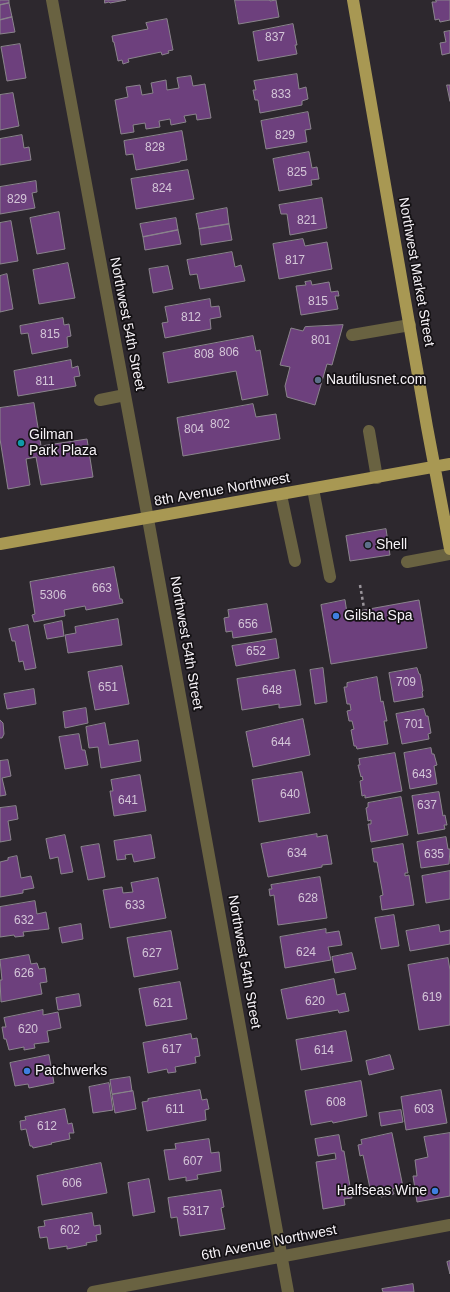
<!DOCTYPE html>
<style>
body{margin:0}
canvas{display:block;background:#2d282e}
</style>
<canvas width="450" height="1292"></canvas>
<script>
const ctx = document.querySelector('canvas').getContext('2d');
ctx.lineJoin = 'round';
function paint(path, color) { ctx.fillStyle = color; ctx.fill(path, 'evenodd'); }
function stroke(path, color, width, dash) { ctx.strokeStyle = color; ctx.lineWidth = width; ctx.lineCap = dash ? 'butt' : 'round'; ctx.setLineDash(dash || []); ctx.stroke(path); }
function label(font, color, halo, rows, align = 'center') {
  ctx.font = font + ' Arial,sans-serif'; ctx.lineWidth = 3.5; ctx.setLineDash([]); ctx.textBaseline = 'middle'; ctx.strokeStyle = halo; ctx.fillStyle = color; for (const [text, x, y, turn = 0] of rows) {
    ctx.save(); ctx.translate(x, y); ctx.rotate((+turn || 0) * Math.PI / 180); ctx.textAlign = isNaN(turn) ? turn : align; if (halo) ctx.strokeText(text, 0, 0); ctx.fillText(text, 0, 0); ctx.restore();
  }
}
const building = new Path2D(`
 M0,0H9V3L0,5Z
 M105,0H126L110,3L109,2L105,3Z
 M235,0H270V1L276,0L279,17L239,24Z
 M436,0H450V20L440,22L439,19L435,20L432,2H436Z
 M9,3L12,17L0,20V5Z
 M12,17L15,32L0,34V20Z
 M167,19L173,50L168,51L169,53L162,55L161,52L128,59L129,62L123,64L122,60L118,61L114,42H113L112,36L148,29L146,23Z
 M293,24L297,45H295L297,54L258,61L253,32Z
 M450,31V53L442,55L440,43L446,42L444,32Z
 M20,44L26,78L7,81L1,47Z
 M297,74L299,89L306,87L308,99L302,101V105L260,113L258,100H255L253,90H256L254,81Z
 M191,76L193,86L205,84L211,118L197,120L196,114L184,116L186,122L171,125L170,119L159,121L160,127L146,129L145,123L133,125L134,132L121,134L115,100L128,97L126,87L140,85L142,95L153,93L151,83L166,80L167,90L179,88L177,78Z
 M447,85H450V101Z
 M13,93L19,126L0,130V95Z
 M308,112L311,129L305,130L307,142L266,149L261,121Z
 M182,131L187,160L180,161V162L136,170L133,154L126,155L124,141Z
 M22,135L24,148L29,147L31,160L0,165V139Z
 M309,152L312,168L317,167L319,179L311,180L312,185L279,191L273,159Z
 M188,170L194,199L136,209L131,179Z
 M36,181L37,192L32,193L35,208L0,214V187Z
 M322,198L327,228L290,235L287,214H281L279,205Z
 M227,208L229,224L199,229L196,214Z
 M59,212L65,249L37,254L30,218Z
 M176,218L178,230L143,237L140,224Z
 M11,221L18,261L0,264V223Z
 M229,224L232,240L201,245L199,229Z
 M178,230L181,244L145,250L143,237Z
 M303,239L305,246L327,242L332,269L279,279L273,244Z
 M232,252L235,267L241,265L245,281L200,289L197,274L190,275L187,260Z
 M68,263L75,298L39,304L33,270Z
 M168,266L173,289L153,293L149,269Z
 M7,274L13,309L0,312V276Z
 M311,281L312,285L329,282L331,292L338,291L339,296H335L338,309L301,315L296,286L306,285L305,282Z
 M210,299L211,307L219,306L221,317L210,319L211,329L165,338L162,323L168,322L165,307Z
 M63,318L64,325L69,324L71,336L67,337L68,347L32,354L28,333L21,334L20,326Z
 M343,325L332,365L327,364L315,405L287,397L285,386L290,367L280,365L291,328L303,331L305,327Z
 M253,336L256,351L260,350L268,395L242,400L236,371L168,383L163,353Z
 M71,360L72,368L78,366L80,376L74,377L76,386L18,396L14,371Z
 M34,403L41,446L87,439L93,477L41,485L36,457L26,459L30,485L8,489L0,439V408Z
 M253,404L256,417L276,414L280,439L183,456L177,418Z
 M386,529L390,555L350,561L346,536Z
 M114,567L120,599H122L123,603L86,610L85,606L64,610L65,616L34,622L32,615L35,614L30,582Z
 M345,600L347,613L419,600L427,648L331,664L321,605Z
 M267,604L272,632L233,638L232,631L226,632L224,618L229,617L228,610Z
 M118,619L122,645L68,653L65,635L76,633L75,627Z
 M62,621L64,636L47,639L44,625Z
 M28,625L36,668L25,670L23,661L19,662L15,641H12L9,629Z
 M276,639L279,658L236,666L232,646Z
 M122,666L129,704L95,710L88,672Z
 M323,668L327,702L315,704L310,670Z
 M417,668L419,674H420L423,691L422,692L423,697L394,702L389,673Z
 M295,670L301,705L279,708V704L242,710L237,679Z
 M377,677L381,702L383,701L387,721H384L388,744L357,749L356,746H354L351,730L354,729L352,721H349L347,711L351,710L350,704H347L344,687H347V683Z
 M34,689L36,704L7,709L4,694Z
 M86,708L88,723L65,728L63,712Z
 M424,709L426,716H428L431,733L428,734L429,739L402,744L396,714Z
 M303,719L310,755L253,767L246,732Z
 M0,720L3,723L4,734L2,738H0Z
 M105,723L109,745L138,740L141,761L101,768L98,747L89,748L86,727Z
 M79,734L82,750H85L88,765L65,769L59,737Z
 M431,748L432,754H434L437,765L434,766L437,784L410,789L404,753Z
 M395,753L402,791L365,798V795L362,796L360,781L363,780L362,776L361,777L358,765H360L359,759Z
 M8,760L11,776L2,778L6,795L0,796V761Z
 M302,772L310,813L259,822L252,780Z
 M140,775L146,811L114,816L110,791H113L111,780Z
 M439,792L443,816L445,815L447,825H444L445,829L418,834L412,796Z
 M401,797L408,835L371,842L368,824H371V820L368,821L366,808L368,807V803Z
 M16,806L18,819L8,821L11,840L0,842V808Z
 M317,834V837L327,835L332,864L322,865V867L268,877L261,844Z
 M65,835L73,872L61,874L58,857L50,859L46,839Z
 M151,835L155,858L134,862L132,854L125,855L126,859L117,860L114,841Z
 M446,837L448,849H450L449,864L421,868L417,842Z
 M99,844L105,877L88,880L81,847Z
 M403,844L408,873H405V876L409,875L414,905L382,910L380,896L383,895L377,862H374L372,849Z
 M17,856L21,878L31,876L34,888L23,890V893L0,897V862L8,860V858Z
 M450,871V899L426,903L422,876Z
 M320,877L327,918L278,925L274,895L270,896L269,889H272L271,885Z
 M158,878L166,918L110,928L103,890L122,887L123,893L133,892L131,883Z
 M35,901L37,914L46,912L49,929L23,932L24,936L15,937L14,935L0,937V907Z
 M394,915L399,946L381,949L375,918Z
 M81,924L83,939L62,943L59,928Z
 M439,925L440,932L450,930V944L410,951L406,931Z
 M326,929V933L339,931L342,945L328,947L331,960L285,968L280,937Z
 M171,931L178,969L134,977L127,938Z
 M352,953L356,969L335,973L332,957Z
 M29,955L31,964L37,963L39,969L45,968L47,982L40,983L42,994L1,1002L0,980H2L0,960Z
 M448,958L450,970V1025L419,1030L408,965Z
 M334,979L337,995L345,993L349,1011L339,1013L338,1010L287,1019L281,990Z
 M180,982L187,1019L146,1026L139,989Z
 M79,994L81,1006L58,1010L56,998Z
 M43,1010V1015L58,1012L61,1028L47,1031L49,1042L34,1044L35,1048L24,1050V1047L9,1050L6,1039H4L2,1027H6L4,1018Z
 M346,1031L352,1061L301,1070L296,1040Z
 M191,1034L192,1039L197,1038L200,1056L195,1057L196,1063L175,1067L176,1072L168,1073L167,1069L148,1073L143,1043Z
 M49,1055L54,1083L29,1088L28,1084L15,1086L10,1063Z
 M390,1055L394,1069L369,1075L366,1061Z
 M130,1077L132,1091L112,1094L110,1080Z
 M361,1081L367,1116L333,1123L332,1121L311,1125L305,1091Z
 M109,1083L113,1110L93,1113L89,1087Z
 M200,1090L202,1100L207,1099L209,1109L205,1110L206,1120L147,1131L142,1102L148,1101V1099Z
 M441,1090L447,1123L406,1130L401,1097Z
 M133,1091L136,1109L115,1113L112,1095Z
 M65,1109L68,1124L72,1123L74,1133H69L70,1139L51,1143L52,1144L33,1148L32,1146H30L26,1129L21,1130L20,1121L26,1120L25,1117Z
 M401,1110L403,1122L381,1126L379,1113Z
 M392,1133L403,1187L392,1189L394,1194L381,1197L379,1191L371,1193L363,1155L360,1156L358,1145L362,1144L361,1140Z
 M450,1133V1196L417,1202L413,1176H417L415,1160L428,1157L424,1137Z
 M339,1135L342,1151H344L352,1198L344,1199L345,1205L323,1209L316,1162L336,1159L335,1153L318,1156L315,1139Z
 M209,1139L211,1153L219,1152L221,1171L197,1175L198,1179L186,1181V1177L169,1180L164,1150L176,1149L175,1144Z
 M101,1163L107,1193L42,1205L37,1176Z
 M149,1179L155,1212L133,1216L128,1183Z
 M221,1190L224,1207L221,1208L225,1229L180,1236L177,1217L171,1218L168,1198Z
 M92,1213L94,1226L100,1225L101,1234L96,1235L97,1241L86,1243L87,1245L67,1249V1246L49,1249L47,1237L40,1238L38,1227L45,1226L44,1221Z
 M450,1261V1274L447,1262Z
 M413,1284L414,1292H383L382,1289Z`);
paint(building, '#6d407d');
stroke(building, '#8a848c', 1);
stroke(new Path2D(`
 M360,585L364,608`), '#9a959b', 2.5, [3, 3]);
stroke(new Path2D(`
 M52,0L148,519L288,1292
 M352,335L410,325
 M100,400L125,395
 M369,431L377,478
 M313,489L330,577
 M281,495L295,561
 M407,562L450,554
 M93,1292L450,1225`), '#696241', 12);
stroke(new Path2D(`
 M353,0L427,427L450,549
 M0,544L450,464`), '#a89853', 12);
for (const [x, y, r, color] of [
 [318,380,4,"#5c6f8a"],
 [21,443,4,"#0f9aa8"],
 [368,545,4,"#5c6f8a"],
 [336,616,4,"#3f7fe0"],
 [27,1071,4,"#3f7fe0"],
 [435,1191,4,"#3f7fe0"]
]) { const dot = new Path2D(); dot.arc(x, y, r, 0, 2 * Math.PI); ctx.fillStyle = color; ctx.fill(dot); stroke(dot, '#141114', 1.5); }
label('12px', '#d4c6d8', null, [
 ["837",275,38],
 ["833",281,95],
 ["829",285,136],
 ["828",155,148],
 ["825",297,173],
 ["824",162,189],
 ["829",17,200],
 ["821",307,221],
 ["817",295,261],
 ["815",318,302],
 ["812",191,318],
 ["815",50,335],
 ["801",321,341],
 ["806",229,353],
 ["808",204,355],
 ["811",45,382],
 ["802",220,425],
 ["804",194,430],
 ["663",102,589],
 ["5306",53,596],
 ["656",248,625],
 ["652",256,652],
 ["709",406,683],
 ["651",108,688],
 ["648",272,691],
 ["701",414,725],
 ["644",281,743],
 ["643",422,775],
 ["640",290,795],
 ["641",128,801],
 ["637",427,806],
 ["634",297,854],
 ["635",434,855],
 ["628",308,899],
 ["633",135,906],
 ["632",24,921],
 ["624",306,953],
 ["627",152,954],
 ["626",24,974],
 ["619",432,998],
 ["620",315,1002],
 ["621",163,1004],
 ["620",28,1030],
 ["617",172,1050],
 ["614",324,1051],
 ["608",336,1103],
 ["611",175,1110],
 ["603",424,1110],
 ["612",47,1127],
 ["607",193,1162],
 ["606",72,1184],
 ["5317",196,1212],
 ["602",70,1231]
]);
label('14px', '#f6f2f7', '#141114', [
 ["Northwest Market Street",416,272,80],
 ["Northwest 54th Street",127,324,79],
 ["8th Avenue Northwest",222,490,-10],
 ["Northwest 54th Street",186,643,80],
 ["Northwest 54th Street",244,962,80],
 ["6th Avenue Northwest",269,1243,-11]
]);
label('14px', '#f6f2f7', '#141114', [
 ["Nautilusnet.com",326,380],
 ["Gilman",29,435],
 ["Park Plaza",29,451],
 ["Shell",376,545],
 ["Gilsha Spa",344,616],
 ["Patchwerks",35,1071],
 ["Halfseas Wine",427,1191,"right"]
], 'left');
</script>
